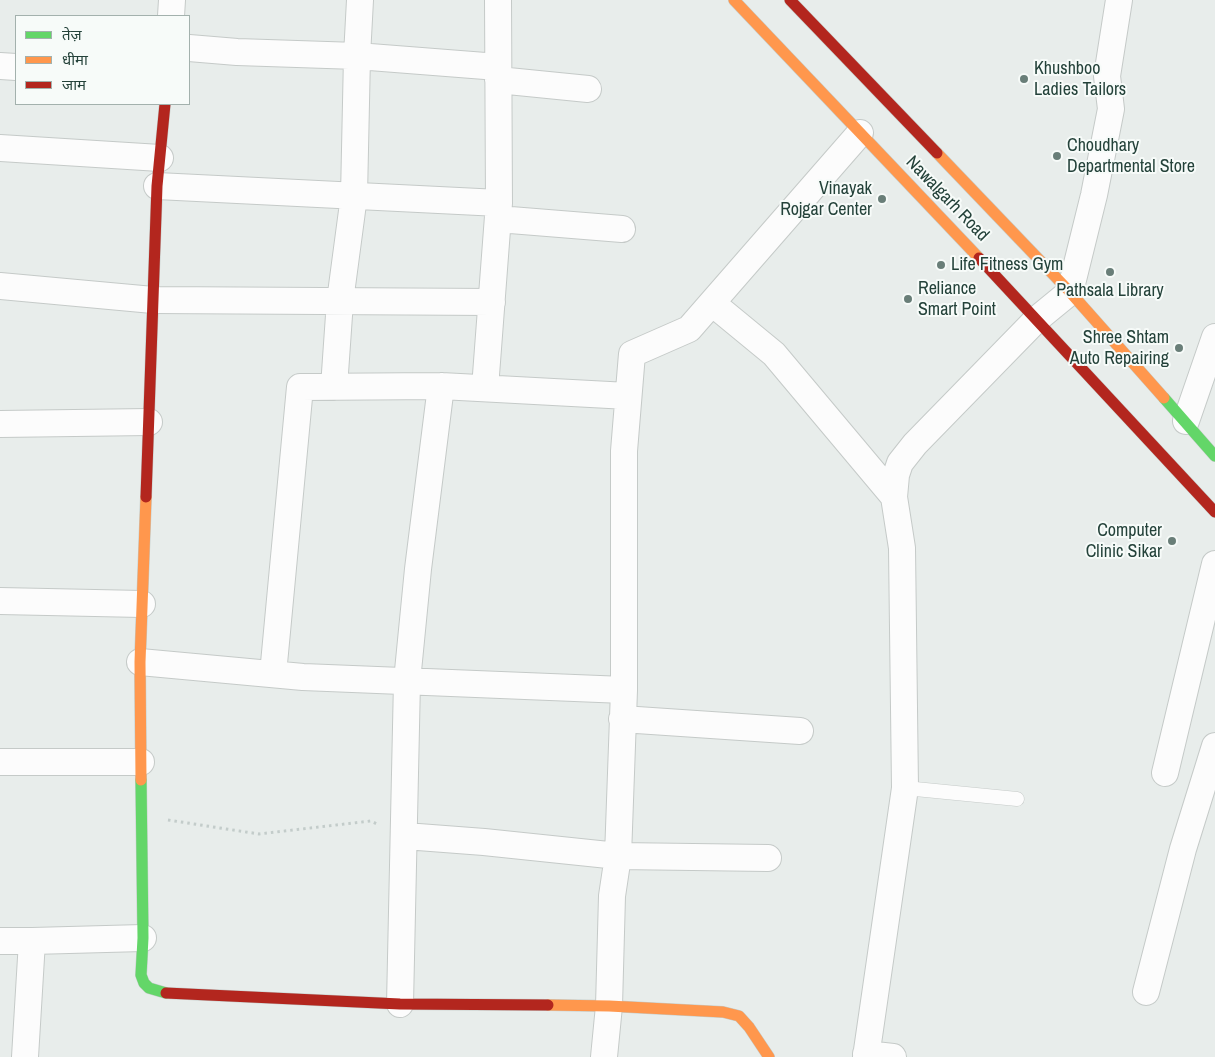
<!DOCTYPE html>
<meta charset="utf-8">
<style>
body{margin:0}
#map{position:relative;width:1215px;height:1057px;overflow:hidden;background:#e8edeb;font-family:"Archivo Narrow","Noto Sans Devanagari",sans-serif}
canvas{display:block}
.legend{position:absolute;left:15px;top:15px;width:175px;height:90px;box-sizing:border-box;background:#f7fbf9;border:1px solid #a3b1ad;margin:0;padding:6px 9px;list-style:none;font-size:15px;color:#24423a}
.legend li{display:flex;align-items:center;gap:10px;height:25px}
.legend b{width:25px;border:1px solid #a3b1ad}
</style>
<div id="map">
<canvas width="1215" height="1057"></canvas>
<ul class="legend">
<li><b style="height:6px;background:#63d668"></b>तेज़</li>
<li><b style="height:6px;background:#ff974d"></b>धीमा</li>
<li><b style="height:6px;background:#b3261e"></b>जाम</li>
</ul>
</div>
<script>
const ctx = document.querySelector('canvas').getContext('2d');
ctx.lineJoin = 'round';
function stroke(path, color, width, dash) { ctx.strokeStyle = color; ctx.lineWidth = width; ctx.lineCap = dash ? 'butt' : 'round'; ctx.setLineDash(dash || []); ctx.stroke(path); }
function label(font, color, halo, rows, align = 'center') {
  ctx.font = font + ' "Archivo Narrow",sans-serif'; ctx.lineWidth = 4; ctx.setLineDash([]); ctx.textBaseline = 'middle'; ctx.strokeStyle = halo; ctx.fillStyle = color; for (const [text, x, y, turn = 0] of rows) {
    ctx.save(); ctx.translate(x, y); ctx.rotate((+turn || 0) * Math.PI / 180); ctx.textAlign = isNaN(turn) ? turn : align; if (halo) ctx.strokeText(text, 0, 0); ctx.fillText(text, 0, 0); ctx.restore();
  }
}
const lane = new Path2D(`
 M905,788L1017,799`);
const street = new Path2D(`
 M171,16L172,0
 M189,48L237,52L357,56L498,67
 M0,66L16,67
 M498,80L588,89
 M0,148L160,158
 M157,186L499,203
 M498,219L622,229
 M0,286L153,300L492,302
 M712,303L774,354L894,497
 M334,387L340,301L354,196L357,56L360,0
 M485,388L499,203L498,0
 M1186,421L1215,337
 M0,424L149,422
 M0,601L142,604
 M140,662L303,677L624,690
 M273,674L300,387L441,386L628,396
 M622,719L800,731
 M0,762H141
 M1165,773L1215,564
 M405,836L484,842L618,856L768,858
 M0,941H32L143,938
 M1146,992L1183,849L1215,746
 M400,1004L407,681L418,569L441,386
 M866,1054L893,1057
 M25,1057L32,941
 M604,1057L609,1006L612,896L618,856L624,690V451L632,354L689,329L860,133
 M866,1057L905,788L902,548L894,497L896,475L900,463L915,444L1037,319L1070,292L1094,195L1111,109L1107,76L1119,0`);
const fast = new Path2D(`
 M1164,398L1215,456
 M141,780L143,938L141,975L144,983L149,988L166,993`);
const slow = new Path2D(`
 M734,0L979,258
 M937,153L1070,292L1164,398
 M141,780L140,662L146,497
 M548,1005L609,1006L723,1012L739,1016L749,1027L769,1057`);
const jam = new Path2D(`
 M790,0L937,153
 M979,258L1215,512
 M146,497L157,186L165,104
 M166,993L400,1004L548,1005`);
stroke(lane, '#c5cac8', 15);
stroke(street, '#c5cac8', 28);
stroke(fast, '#c3cbc8', 12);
stroke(slow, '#c3cbc8', 12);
stroke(jam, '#c3cbc8', 12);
stroke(new Path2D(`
 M168,820L259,834L371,821L379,825`), '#c3ccca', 3, [2.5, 4]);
stroke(lane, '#fcfcfc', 14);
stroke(street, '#fcfcfc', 26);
stroke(fast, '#63d668', 11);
stroke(slow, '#ff974d', 11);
stroke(jam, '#b3261e', 11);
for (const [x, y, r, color] of [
 [1024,79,5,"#697e78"],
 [1057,156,5,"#697e78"],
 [882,199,5,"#697e78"],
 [941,265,5,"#697e78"],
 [1110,272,5,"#697e78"],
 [908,299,5,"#697e78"],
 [1179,348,5,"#697e78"],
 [1172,541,5,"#697e78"]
]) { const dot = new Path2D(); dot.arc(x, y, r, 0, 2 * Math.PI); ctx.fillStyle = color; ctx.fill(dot); stroke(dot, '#f7fbf9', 2); }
label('18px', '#24423a', '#f7fbf9', [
 ["Khushboo",1034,69],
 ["Ladies Tailors",1034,90],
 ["Choudhary",1067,146],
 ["Departmental Store",1067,167],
 ["Vinayak",872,189,"right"],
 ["Rojgar Center",872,210,"right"],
 ["Life Fitness Gym",951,265],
 ["Reliance",918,289],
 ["Smart Point",918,310],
 ["Pathsala Library",1110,291,"center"],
 ["Shree Shtam",1169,338,"right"],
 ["Auto Repairing",1169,359,"right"],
 ["Computer",1162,531,"right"],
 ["Clinic Sikar",1162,552,"right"]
], 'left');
label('18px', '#24423a', '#f7fbf9', [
 ["Nawalgarh Road",947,199,46]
]);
</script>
